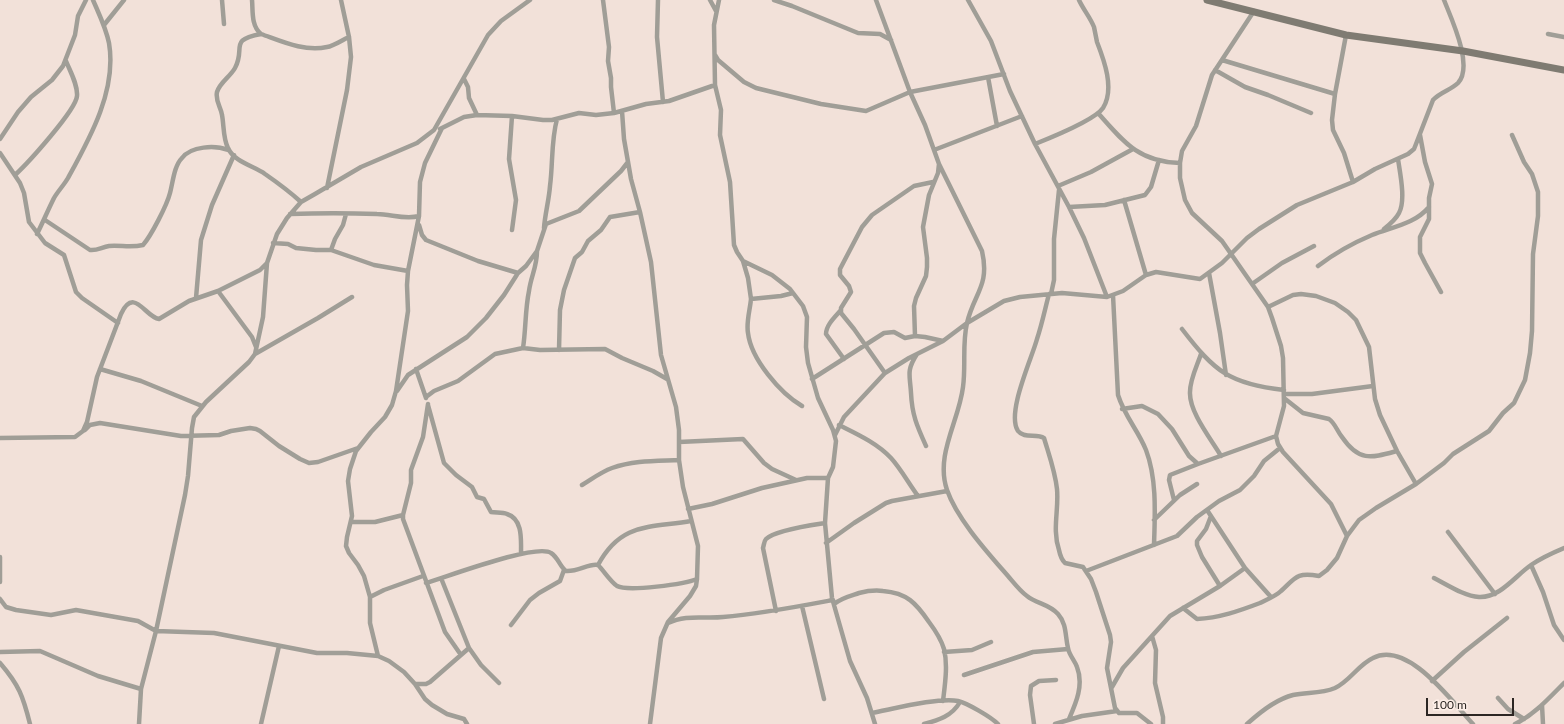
<!DOCTYPE html>
<style>
body{margin:0}
#map{position:relative;width:1564px;height:724px;overflow:hidden;background:#f2e1d9;font-family:Lato,sans-serif}
canvas{display:block}
.scale{position:absolute;left:1426px;top:698px;width:88px;height:18px;box-sizing:border-box;border:2px solid #2c2623;border-top:0;padding-left:5px;font-size:12px;line-height:14px;white-space:nowrap;color:#2c2623;-webkit-text-stroke:3px #fdefe8;paint-order:stroke}
</style>
<div id="map">
<canvas width="1564" height="724"></canvas>
<div class="scale">100 m</div>
</div>
<script>
const ctx = document.querySelector('canvas').getContext('2d');
ctx.lineJoin = 'round';
function stroke(path, color, width, dash) { ctx.strokeStyle = color; ctx.lineWidth = width; ctx.lineCap = dash ? 'butt' : 'round'; ctx.setLineDash(dash || []); ctx.stroke(path); }
stroke(new Path2D(`
 M222,0L224,24
 M252,0C253,11 251,26 261,34C281,41 304,52 327,47C334,46 342,40 349,37
 M603,0L609,47L608,61L611,78V87L614,113
 M658,0L657,37L663,102
 M710,0L716,11
 M719,0L714,25L715,85L721,110L720,135L730,182L734,245L737,252L743,261L772,275L790,289L803,306L807,317L806,347L808,363L818,398L833,430L836,441L833,467L828,478L825,523L832,598L850,661L867,698L875,724
 M774,0L792,6L858,33L880,34L891,40
 M876,0L910,92L925,125L939,164L982,251C990,286 974,293 967,323C962,344 966,366 963,387C959,421 935,455 947,490C957,519 988,553 1008,576C1014,583 1020,591 1027,596C1037,604 1049,604 1058,614C1067,624 1065,636 1068,648C1069,655 1075,661 1077,667C1084,685 1076,703 1069,719
 M968,0L991,41L1010,91L1035,144L1069,207L1084,238L1107,297
 M1254,11L1212,75L1196,126L1182,151L1180,163V178L1185,200L1192,213L1222,241L1268,307L1272,318L1281,346L1283,358L1284,406L1276,436L1278,444L1283,452L1331,504L1347,536
 M104,25L124,0
 M261,34C228,40 246,48 235,68C230,77 220,82 217,92C215,101 221,107 222,115C224,125 223,139 228,148C234,162 254,166 265,174C278,183 290,192 301,202
 M1548,34L1564,37
 M1346,35L1335,94L1332,120L1333,130L1344,153L1353,182
 M715,55L718,60L744,82L756,88L821,104L866,111L910,92L1004,74
 M1222,60L1335,94
 M1215,70L1245,87L1268,95L1311,113
 M988,77L997,126
 M464,79L468,87L469,98L477,115
 M622,111L624,139L631,179L640,212L651,262L661,355L676,407L679,430V460L683,487L698,546L697,579L696,586L690,596L668,622L661,638L650,724
 M1098,113C1123,141 1138,162 1180,163
 M512,116L509,159L516,200L512,230
 M440,129L464,117L477,115L512,116L543,120H552L579,113L596,115L614,113L646,104L669,101L715,85
 M1420,135L1425,162L1432,184L1429,198V219L1420,237V253L1425,263L1441,292
 M0,139L18,112L31,97L52,80L63,66L75,35L78,16L86,0
 M1035,144C1050,138 1095,120 1103,108C1115,89 1104,60 1097,42C1096,37 1095,32 1094,27C1090,17 1083,9 1079,0
 M934,150L1022,116
 M0,153L20,183L24,193L29,222L45,243L64,255L76,292L82,298L118,323
 M15,175C28,163 76,110 77,96C78,85 70,71 66,61
 M1058,186L1091,172L1133,149
 M327,188L347,90L351,57L349,37L341,0
 M1124,200L1146,275
 M1069,207L1105,205L1145,195L1151,187L1159,160
 M290,214C319,213 348,213 377,214C391,214 405,220 419,216
 M45,220L90,250C97,251 102,247 109,246C121,245 131,248 143,245C151,236 167,205 170,193C173,182 174,166 182,158C191,146 215,145 228,150
 M419,225L422,235L426,240L478,261L518,273
 M544,228C545,214 549,200 550,186C553,163 551,141 557,119
 M1384,229C1389,225 1396,219 1399,213C1406,200 1400,173 1398,159
 M37,234C43,222 48,210 54,198C58,191 64,185 68,178C90,138 117,90 109,43C106,28 99,14 93,0
 M273,243L288,244L296,248L316,250H331L374,265L408,271
 M331,250L335,239L343,225L346,214
 M743,261L748,278L751,299
 M1318,266C1335,253 1353,243 1372,235C1392,227 1415,224 1429,207
 M1209,273L1220,333L1226,375
 M1252,284L1282,263L1314,246
 M218,291L252,337L256,347
 M793,293L781,296L751,299C750,310 746,322 748,333C751,359 780,393 802,406
 M1049,294C1045,309 1042,324 1037,339C1032,358 1006,413 1018,431C1024,439 1037,433 1044,438C1049,455 1055,471 1057,489C1059,510 1052,529 1059,550C1060,555 1062,560 1065,563L1083,567L1091,579L1096,592L1110,635L1111,642L1107,668L1115,708L1119,713H1137L1151,724
 M1051,294L1054,280V239L1059,190
 M1113,295L1118,395C1125,417 1138,430 1146,450C1157,479 1155,514 1154,545
 M196,298L201,240L212,205L234,155
 M1268,307L1293,295L1301,294L1316,296L1335,303L1348,312L1356,320L1369,347L1375,399L1380,415L1397,451L1416,484
 M841,310C835,317 826,325 826,334L844,359
 M1182,329C1215,372 1230,384 1284,390
 M915,336L914,306L916,298L926,276L927,267V258L923,227L929,195L938,173L939,164
 M523,348C526,329 525,310 529,291C531,276 537,267 537,251
 M559,350L560,310L564,290L575,258L582,252L588,241L601,230L610,217L640,212
 M255,354L318,318L352,297
 M917,354C906,371 910,375 911,393C912,415 917,426 926,446
 M1201,354C1197,366 1190,379 1190,392C1189,412 1211,439 1221,456
 M100,369L141,381L202,406
 M416,369L426,398
 M885,373L854,329L841,313V308L851,292L849,286L840,275V269L862,227L872,215L914,186L933,182
 M812,379L884,333L894,332L905,338L915,336L925,337L943,341
 M397,391L408,375L467,337L486,318L504,295L518,273L526,266L537,251L546,224L579,211L621,171L628,162
 M1284,394H1312L1373,386
 M426,397L434,391L458,381L495,354L523,348L540,350L605,349L622,358L653,371L667,379
 M1284,398L1303,413L1329,419C1335,423 1337,431 1342,437C1359,462 1371,458 1397,451
 M428,404L423,437L411,470V483L403,515V519L445,632L461,655
 M428,405L444,463L456,475L472,487L477,497L484,499L491,512C496,513 502,512 507,514C523,519 521,540 521,553
 M1122,409L1142,406L1158,414L1172,429L1189,456L1198,464L1276,436
 M839,425C857,434 877,443 891,458C901,469 909,484 918,496
 M85,430L90,425L100,423L181,436L219,435L231,431L250,428L256,429L260,431L279,446L300,459L309,463L318,462L358,448
 M835,435L844,417L885,373L909,358L943,341L967,323L1004,301L1020,297L1062,293L1107,297L1123,291L1146,275L1156,272L1200,279L1222,263L1247,238L1259,229L1297,205L1353,182L1375,169L1408,154L1414,149L1416,144L1433,100C1440,92 1451,90 1458,83C1474,66 1451,18 1444,0
 M0,438L75,437L83,431L87,422L97,377L121,314C134,286 145,317 159,319L189,301L218,291L260,270L267,263
 M679,442L743,439L764,463L772,469L796,480
 M582,485C592,479 601,472 612,468C634,460 657,461 679,460
 M1174,500L1169,480L1170,475L1198,464
 M688,509L712,504L762,488L807,478H828
 M1207,510L1245,568L1271,597
 M1211,516L1206,529L1197,541V545L1202,557L1220,586
 M1154,520L1180,495L1197,484
 M351,522H375L403,515
 M1448,532L1495,594
 M826,543L854,523L886,503L892,501L947,491
 M0,557V582
 M598,565C621,522 650,528 691,521
 M1531,565L1543,592L1554,625L1564,640
 M1086,571L1177,536L1197,517L1219,501L1240,490L1254,476L1264,461L1280,448
 M441,578L469,648L481,665L499,683
 M1434,578C1448,585 1464,596 1479,597C1500,598 1515,576 1531,565C1541,558 1552,553 1564,548
 M426,583C447,577 536,543 551,553C558,557 560,567 566,571C578,572 589,563 598,565C604,571 610,581 617,586C628,592 685,584 697,579
 M370,597L384,590L423,576
 M0,599L6,607L16,610L51,615L76,610L138,621L156,631L214,633L317,653H347L378,656L389,661L404,672L415,684L425,699L432,705L447,714L464,719L467,724
 M834,604C841,598 850,596 859,593C867,591 875,590 883,591C907,593 916,603 929,622C935,630 941,639 944,649C948,665 945,684 943,701
 M802,606L824,699
 M1183,608L1197,619C1219,618 1239,611 1260,603C1266,600 1276,596 1281,591C1296,577 1297,572 1319,576L1327,570L1337,558L1347,536L1359,520L1376,508L1416,484L1444,463L1453,454L1489,431L1503,413L1514,403L1525,380L1530,353L1532,331L1533,254L1538,216V192L1532,174L1524,162L1512,135
 M776,611L763,548C764,545 764,541 766,539C775,530 812,525 825,523
 M668,623C686,614 704,619 723,617C760,614 796,607 833,600
 M511,625L530,600L539,593L560,581L564,570
 M1152,636L1156,650L1155,683L1163,717V724
 M0,652L40,651L98,676L141,689
 M944,652L972,650L991,642
 M378,656L370,623V597L364,576L358,565L349,553L346,546L347,537L352,516L348,481L350,469L356,451L371,432L385,417L392,405L396,391L408,311L407,285L408,271L419,216L420,182L425,163L442,128
 M0,663C19,685 23,696 30,724
 M964,675L1033,652L1068,649
 M1432,681L1464,652L1507,618
 M415,684H426L430,682L469,648
 M1112,687L1123,668L1170,616L1220,586L1245,568
 M1498,698L1508,709L1524,719
 M1542,705L1543,724
 M872,713C893,709 939,697 958,701C967,703 991,717 998,724
 M139,724L141,689L156,631L185,495L188,476L192,428L194,417L206,402L249,362L255,354L263,317L267,263L277,234L287,218L301,202L315,194L361,167L417,143L434,130L488,35L501,21L530,0
 M261,724L279,646
 M924,724C939,720 952,716 960,702
 M1034,724L1030,695L1031,686L1039,681L1056,680
 M1055,724L1082,716L1117,711
 M1247,724C1259,713 1277,699 1293,695C1307,692 1321,694 1335,688C1350,681 1358,665 1373,658C1408,640 1452,702 1473,724
 M1515,724C1534,715 1549,698 1564,683`), '#a09e97', 4.5);
stroke(new Path2D(`
 M1207,0L1346,35L1463,51L1564,70`), '#7f7b72', 7);
</script>
